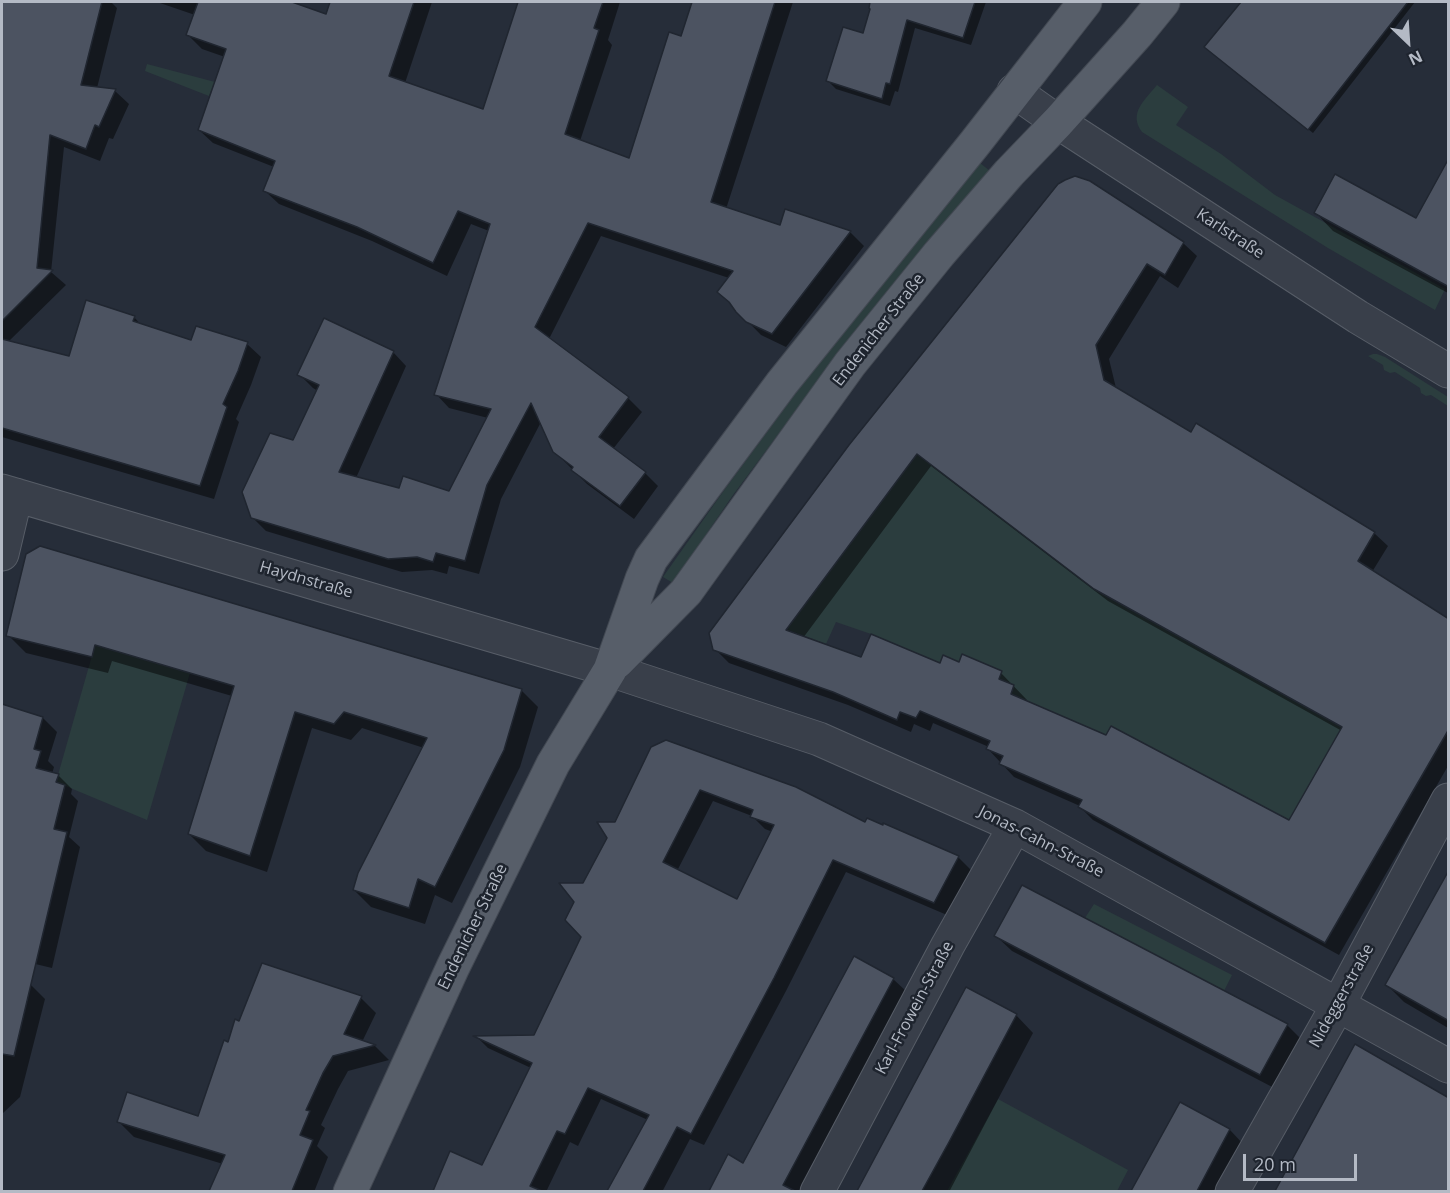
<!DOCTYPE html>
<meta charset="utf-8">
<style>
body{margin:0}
#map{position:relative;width:1450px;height:1193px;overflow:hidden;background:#262d39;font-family:"Open Sans",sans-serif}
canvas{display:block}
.frame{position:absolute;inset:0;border:3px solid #b4bac5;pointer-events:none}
.north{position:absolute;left:1378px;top:12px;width:60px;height:60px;-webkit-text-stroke:4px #1e242e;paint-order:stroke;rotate:155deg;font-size:16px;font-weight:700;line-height:24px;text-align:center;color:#b4bac5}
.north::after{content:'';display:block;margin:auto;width:21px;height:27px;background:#b4bac5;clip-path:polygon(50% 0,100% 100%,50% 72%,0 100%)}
.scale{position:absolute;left:1243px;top:1154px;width:114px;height:27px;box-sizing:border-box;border:3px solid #b4bac5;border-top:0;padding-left:8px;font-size:18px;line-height:21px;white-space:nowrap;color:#b4bac5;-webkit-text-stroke:4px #1e242e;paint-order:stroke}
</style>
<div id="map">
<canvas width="1450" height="1193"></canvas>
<div class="frame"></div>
<div class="north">N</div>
<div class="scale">20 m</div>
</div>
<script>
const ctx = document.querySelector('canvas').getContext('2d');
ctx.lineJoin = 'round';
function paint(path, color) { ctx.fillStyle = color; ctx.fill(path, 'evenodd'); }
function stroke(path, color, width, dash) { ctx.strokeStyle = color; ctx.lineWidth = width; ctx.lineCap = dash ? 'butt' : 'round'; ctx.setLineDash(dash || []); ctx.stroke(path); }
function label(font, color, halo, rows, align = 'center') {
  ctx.font = font + ' "Open Sans",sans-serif'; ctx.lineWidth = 5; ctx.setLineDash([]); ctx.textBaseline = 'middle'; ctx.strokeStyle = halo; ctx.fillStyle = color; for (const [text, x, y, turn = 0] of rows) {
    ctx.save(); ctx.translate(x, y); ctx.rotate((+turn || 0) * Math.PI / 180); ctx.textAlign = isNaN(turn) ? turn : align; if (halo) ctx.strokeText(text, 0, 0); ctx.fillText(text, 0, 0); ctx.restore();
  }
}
paint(new Path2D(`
 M147,64L215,82L209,96L145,71Z
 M1157,85L1188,107L1176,125L1221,154L1275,195L1445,289L1435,310L1328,248L1142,132C1128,113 1145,100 1157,85Z
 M980,163L990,171L818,381L733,495L673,583L663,577L725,489L810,374Z
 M1373,354H1377L1385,357L1448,397V406L1431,395L1426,396L1421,393L1420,388L1395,372L1390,373L1384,370L1383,365L1368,356Z
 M917,454L1094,589L1348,730L1319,767L1306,790L1310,793L1293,822L1111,726L1106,735L1011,694L1014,685L999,679L962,655L959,662L943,656L940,663L871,634L836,622L826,644L791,631L787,629Z
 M95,645L190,673L147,820L56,782Z
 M1094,904L1232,975L1224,991L1085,918Z
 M998,1099L1128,1170L1117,1191H947Z`), '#2b3d3e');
paint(new Path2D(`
 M2,2H111L117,8L97,88L115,91L129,104L113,139L109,138L100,161L64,147L51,272L66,285L8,342L70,358L134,317L142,326L192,342L247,344L261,357L251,385L236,419L239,422L214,499L2,437Z
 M157,2H287L327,16L332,2H432L405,83L484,111L520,2H620L608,40L612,45L580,141L630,160L682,38L693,2H793L726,209L780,227L786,211L850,232L864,246L786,347L761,335L719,292L729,278L601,236L549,339L628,398L642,412L613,449L645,473L658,486L634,519L587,484L554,451L541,422L501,499L479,574L449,566L447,574L432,570L402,572L266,531L252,517L294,442L318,391L313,388L299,374L393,352L406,366L356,478L400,490L449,493L488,418L449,408L436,394L489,231L471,224L447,276L372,241L279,204L265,191L274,167L213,143L199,130L225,57L202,49L188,35L195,15Z
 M874,2H986L971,45L915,28L898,92L895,91L890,106L836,89L828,81L862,35Z
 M1243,2H1415L1313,133L1206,47Z
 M1448,161V293L1333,231L1316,213L1416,220Z
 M1059,185L1183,243L1197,256L1178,288L1160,276L1109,359L1116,388L1191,435L1374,533L1388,546L1372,572L1448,620V766L1339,955L1093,820L1080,807V806L1014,777L988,749L989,747L933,723L930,731L914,724L911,732L848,705L729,663L715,649ZM931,466L1108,601L1342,731L1289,822L1026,702L1027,700L1001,673L959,664L940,665L862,659L803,638Z
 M28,554L521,690L538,707L520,767L452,903L435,895L425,924L371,907L354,890L424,748L362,728L351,740L312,728L267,872L206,851L189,834L232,696L112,661L108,673L26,653L9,636Z
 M2,706L43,718L57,732L48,761L54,767L52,774L58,775L72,789L71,794L78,801L69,837L80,847L52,968L2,956Z
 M652,748L865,824L883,827L884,825L958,857L971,870L947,915L846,872L786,991L704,1145L690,1139L662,1192H609L648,1120L601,1099L578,1146L570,1142L546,1192H434L451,1153L483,1167L531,1068L488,1048L477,1037L534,1036L583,937L584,885ZM713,801L752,816L765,829L773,832L738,901L677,871Z
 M1448,873V1028L1404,1002L1387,985Z
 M996,936L1287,1025L1303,1041L1276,1089L1012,951Z
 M893,979L906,991L799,1192H711L729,1156L744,1165Z
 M2,984H30L45,999L20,1097L2,1114Z
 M967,989L1016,1015L1033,1033L949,1192H859Z
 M361,998L376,1013L362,1042L375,1046L389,1060L348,1071L338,1089L321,1125L325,1128L317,1146L328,1157L314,1192H211L223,1164L134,1137L119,1122L199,1118L229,1043L240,1022Z
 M1355,1046L1448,1100V1192H1276Z
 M1181,1104L1230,1130L1245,1146L1220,1192H1133Z`), '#0007');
const building = new Path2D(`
 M2,2H102L81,85L116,89L99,127L95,125L86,149L50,135L37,268L53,270L2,321Z
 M198,2H292L326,14L330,2H414L389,76L483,109L518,2H603L594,28L599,30L565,134L629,158L669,32L681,36L692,2H775L711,202L780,225L785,209L851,231L772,334L746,322L736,312L729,302L717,292L733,271L588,223L535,327L629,397L599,437L646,472L620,506L571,470L573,467L553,452L531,403L487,485L465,561L436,553L433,562L417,557L388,559L251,518L242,492L270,433L293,440L319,385L297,375L324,318L394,351L339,472L399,488L403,476L449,491L491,409L434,395L490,224L458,211L433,263L357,227L263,191L275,161L198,130L226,49L186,35Z
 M870,2H975L963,38L907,20L890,84L886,83L882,99L826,81L843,27L863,33L870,9L869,8Z
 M1241,2H1408L1308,130L1204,47Z
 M1449,158V287L1314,213L1335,174L1416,218Z
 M1075,176L1090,181L1184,242L1165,275L1147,264L1096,345L1104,380L1191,432L1196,423L1375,532L1358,561L1449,619V729L1325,943L1078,807L1082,800L999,764L1003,756L986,749L990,741L920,711L916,718L900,712L897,720L833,692L713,650L709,633L849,445L1058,184L1065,180ZM917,454L1094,589L1342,727L1289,820L1111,726L1106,735L1011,694L1014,685L999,679L1002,671L962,654L959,662L943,655L940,663L871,634L861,657L786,630Z
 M86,300L135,316L133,321L191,340L196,326L248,342L238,371L223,404L227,407L200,486L2,428V339L69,356Z
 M40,546L522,689L504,750L435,887L418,879L409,908L353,890L358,873L427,738L344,712L334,724L295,712L250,856L188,834L234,686L95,645L92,657L6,636L26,554Z
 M2,704L43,717L34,749L41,751L36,768L59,774L56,782L65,785L54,829L67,832L14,1056L2,1054Z
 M666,740L796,787L865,822L867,818L883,825V823L959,856L934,903L833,860L774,978L691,1134L677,1127L643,1191H607L649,1115L588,1088L565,1134L557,1131L530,1186L542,1191H433L450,1151L482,1165L532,1063L473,1036L534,1035L581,937L565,920L574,902L559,883H583L607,838L597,822H615L651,747ZM700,790L753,810L750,817L774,825L737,899L663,862Z
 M1449,870V1021L1385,985Z
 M1022,885L1288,1024L1260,1075L994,936Z
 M854,956L894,978L783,1185L795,1191H709L728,1154L743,1163Z
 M262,963L362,996L344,1034L376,1045L333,1056L323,1073L306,1110L310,1111L300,1135L313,1140L292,1191H209L225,1155L117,1122L127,1092L198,1116L224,1040L228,1042L235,1019L239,1021Z
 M966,987L1017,1014L949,1142L922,1191H857Z
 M1355,1044L1449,1098V1191H1275Z
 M1180,1102L1230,1129L1197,1191H1131Z`);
paint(building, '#4c5361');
stroke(building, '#202630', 1.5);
const minor = new Path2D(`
 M1014,91L1058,122L1358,317L1448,371
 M2,491L610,670L819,739L1015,826L1448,1066
 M2,554L16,495
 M817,1192L948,945L1015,826
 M1232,1192L1338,1005L1448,800`);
const primary = new Path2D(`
 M617,662L686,592L850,364L939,254L1009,173L1058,122L1137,34L1163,2
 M350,1192L453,967L553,764L610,670L642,579L651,559L782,383L975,143L1085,2`);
stroke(minor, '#575d67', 35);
stroke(primary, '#424852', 35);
stroke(minor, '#393f4a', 33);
stroke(primary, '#575e69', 33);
label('16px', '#b4bac5', '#1e242e', [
 ["Karlstraße",1230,234,33],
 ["Endenicher Straße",879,330,-52],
 ["Haydnstraße",306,580,16],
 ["Jonas-Cahn-Straße",1041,842,27],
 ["Endenicher Straße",473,927,-64],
 ["Nideggerstraße",1342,996,-61],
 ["Karl-Frowein-Straße",915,1008,-62]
]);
</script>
